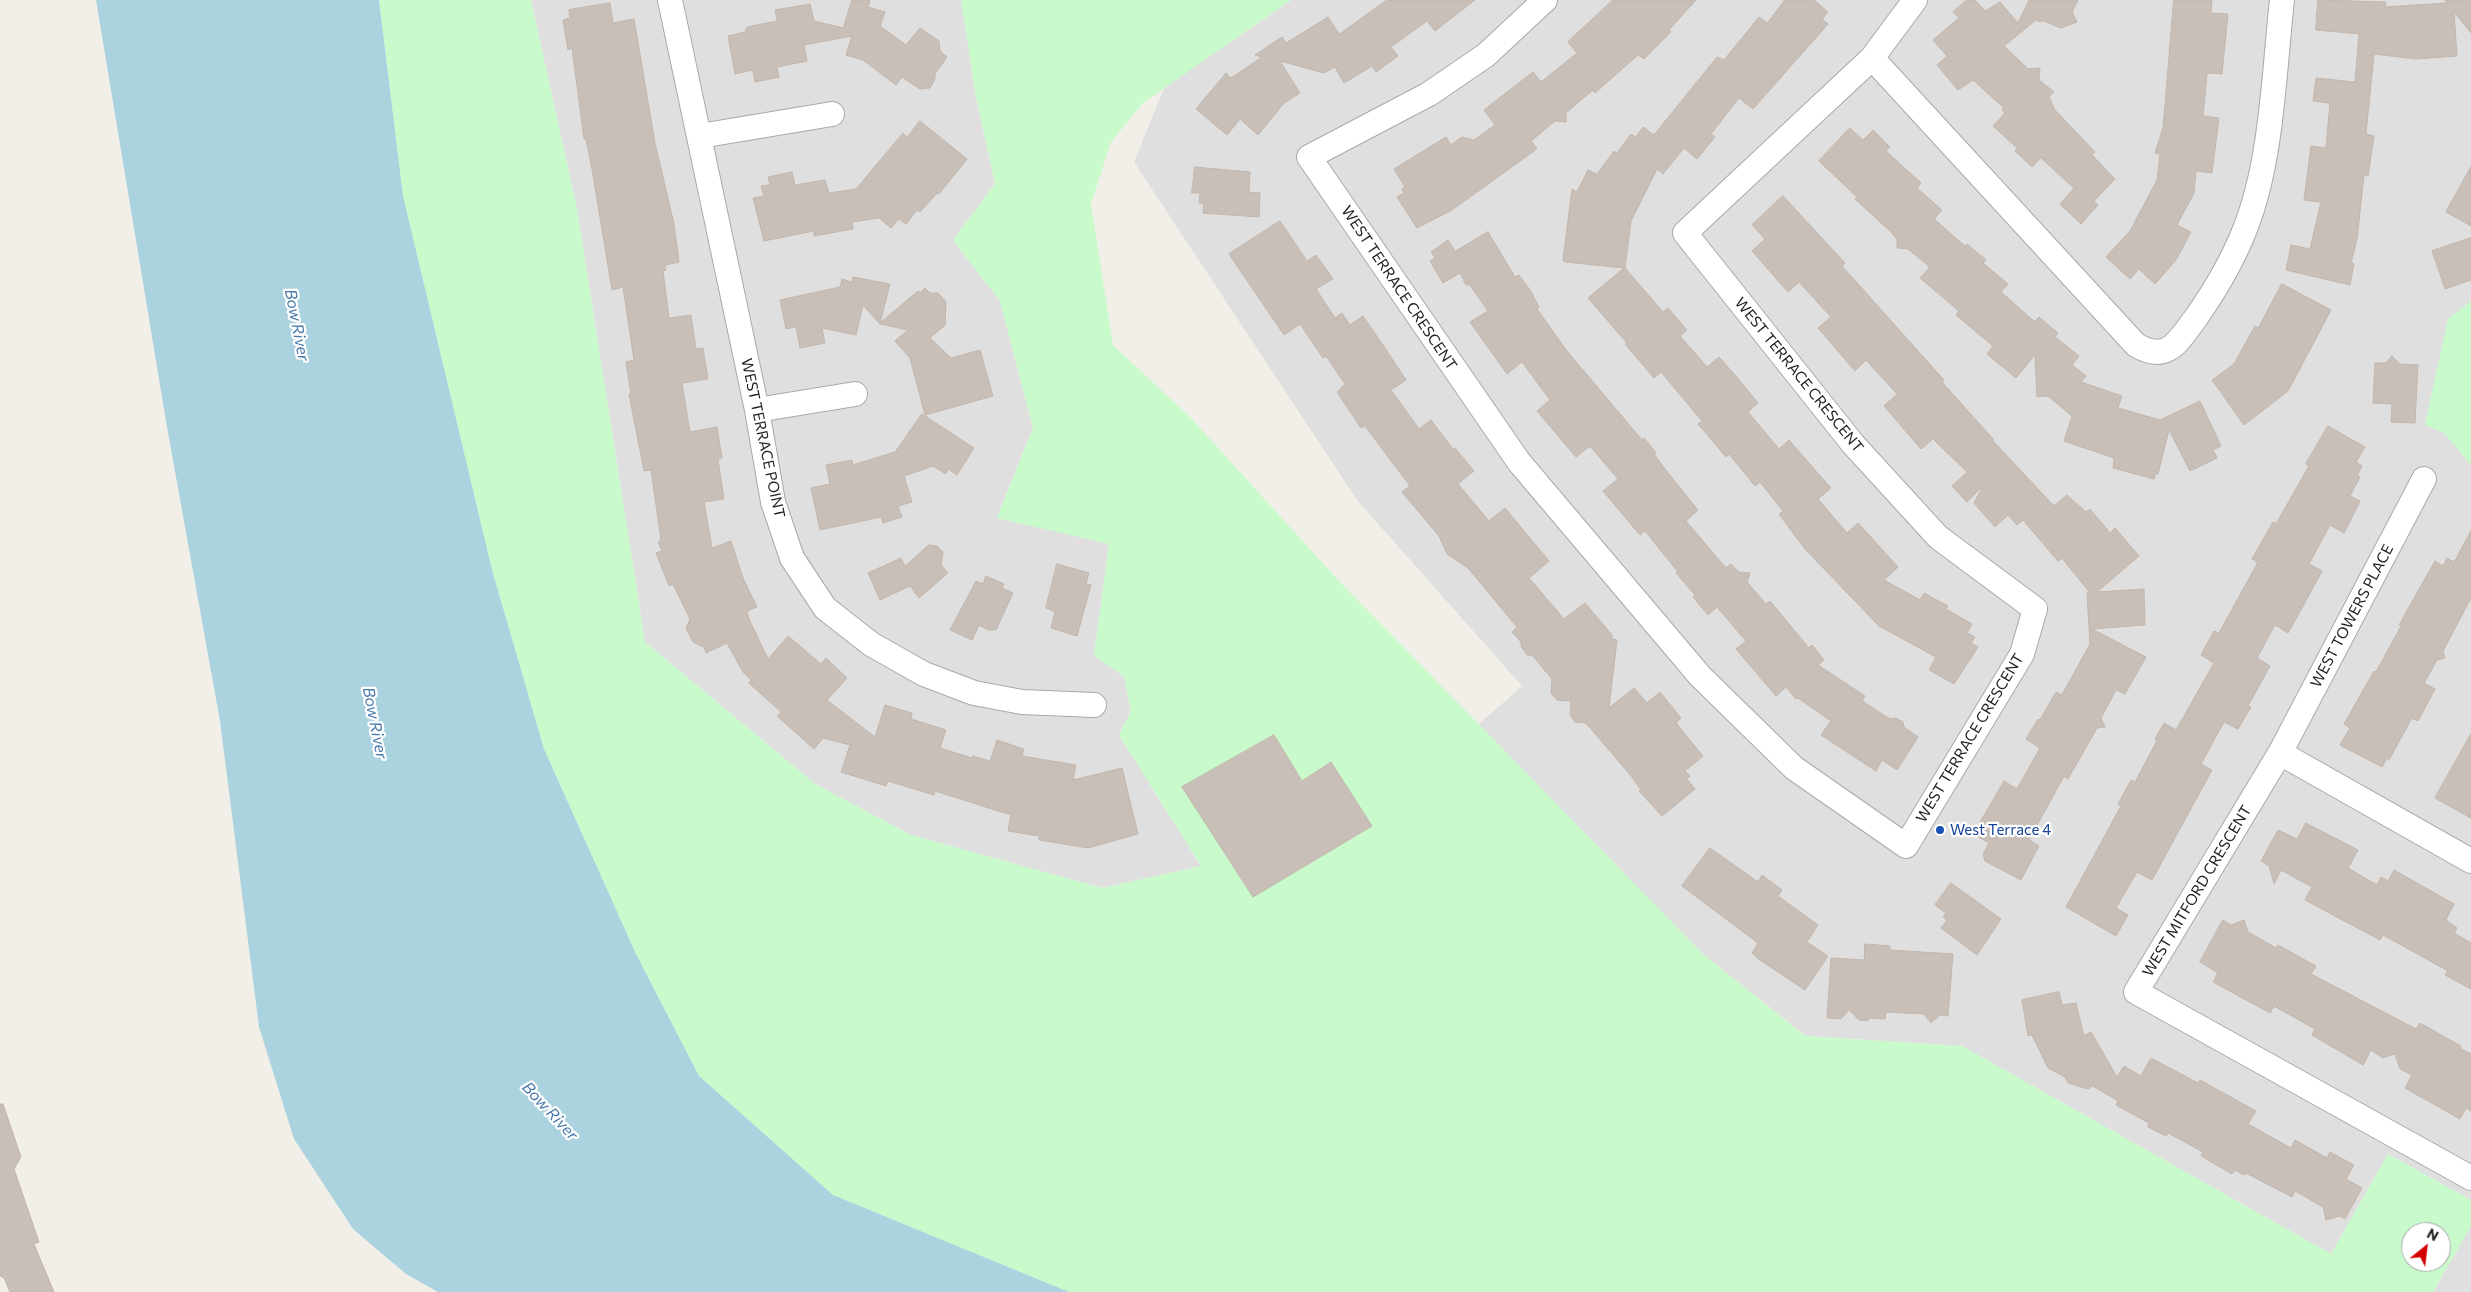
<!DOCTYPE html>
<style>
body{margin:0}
#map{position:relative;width:2471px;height:1292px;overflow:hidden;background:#f2efe9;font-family:Commissioner,sans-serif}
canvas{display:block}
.north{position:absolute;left:2401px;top:1222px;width:50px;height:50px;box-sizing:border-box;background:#fff;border:1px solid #a7a7a7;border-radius:50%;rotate:29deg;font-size:14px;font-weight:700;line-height:20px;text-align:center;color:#222}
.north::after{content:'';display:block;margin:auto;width:18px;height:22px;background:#d40000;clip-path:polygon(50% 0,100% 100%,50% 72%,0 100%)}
</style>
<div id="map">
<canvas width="2471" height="1292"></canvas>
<div class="north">N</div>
</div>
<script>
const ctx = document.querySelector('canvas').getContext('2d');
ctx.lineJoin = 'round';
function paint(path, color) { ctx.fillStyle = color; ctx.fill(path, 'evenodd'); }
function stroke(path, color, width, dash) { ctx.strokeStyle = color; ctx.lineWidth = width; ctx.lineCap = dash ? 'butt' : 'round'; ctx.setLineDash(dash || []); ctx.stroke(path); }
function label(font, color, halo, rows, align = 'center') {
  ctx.font = font + ' Commissioner,sans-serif'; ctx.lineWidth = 4.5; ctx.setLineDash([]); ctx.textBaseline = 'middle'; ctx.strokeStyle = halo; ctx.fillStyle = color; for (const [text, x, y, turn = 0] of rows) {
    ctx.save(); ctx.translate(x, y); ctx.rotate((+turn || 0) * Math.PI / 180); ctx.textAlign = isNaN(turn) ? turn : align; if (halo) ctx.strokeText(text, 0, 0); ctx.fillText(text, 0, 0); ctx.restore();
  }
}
paint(new Path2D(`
 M531,0H961L976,97L995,184L953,240L1000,301L1033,428L997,517L1109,544L1094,655L1124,677L1131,711L1119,735L1201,866L1102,888L911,835L815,784L645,642L577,209Z
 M1291,0H2471V1200L2388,1154L2331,1254L1962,1046L1806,1036L1704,955L1478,725L1522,686L1357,500L1134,162L1164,88Z
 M2471,1226V1292H2433Z`), '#e0dfdf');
paint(new Path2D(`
 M379,0H531L577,209L645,642L815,784L911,835L1102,888L1201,866L1119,735L1131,711L1124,677L1094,655L1109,544L997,518L1033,428L1000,301L953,240L995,184L976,97L961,0H1291L1143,103L1111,142L1091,204L1113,345L1190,417L1339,581L1704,955L1805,1036L1962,1046L2331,1254L2388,1154L2471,1200V1226L2433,1292H1069L833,1195L699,1076L636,954L544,749L492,570L403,196ZM2411,1232H2441V1262H2411Z
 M2471,301V465L2444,433L2425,425L2448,319Z`), '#c8facc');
paint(new Path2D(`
 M96,0H379L403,196L492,570L544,749L636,954L699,1076L833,1195L1069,1292H438L406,1274L353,1229L294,1139L259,1027L220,721L167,427Z`), '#aad3df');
const building = new Path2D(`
 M852,0H870L868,7L885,12L880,26L906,45L920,28L939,41L940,51L947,57L935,74V79L930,88L920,89L902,77L896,85L863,60L846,55L852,36L804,45L807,61L777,67L779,77L755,82L753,70L735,74L728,36L745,32L747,27L777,21L775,10L810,4L814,21L843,28Z
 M1387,0H1475L1435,31L1427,21L1391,47L1398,56L1376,72L1372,66L1344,83L1335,67L1324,73L1280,61L1300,93L1284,103L1258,135L1240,119L1227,135L1196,109L1226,73L1231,78L1262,57L1255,55L1282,37L1286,43L1328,17L1339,34Z
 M1613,0H1696L1669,30L1671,32L1644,59L1638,55L1595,93L1593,90L1566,113V122L1555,121L1531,141L1537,148L1534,151L1452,210L1417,228L1397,197L1404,193L1402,189L1405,187L1394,169L1446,137L1451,145L1462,137L1474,140L1495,125L1484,110L1533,72L1541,82L1577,53L1568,42Z
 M1785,0H1814L1828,12L1822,19L1828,24L1753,109L1739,98L1711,134L1715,137L1697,159L1684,148L1663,174L1657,169L1631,221L1625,268L1663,312L1668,308L1687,330L1680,336L1707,367L1719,357L1735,375L1758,403L1748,412L1779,449L1789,440L1815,470L1831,488L1818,499L1847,533L1858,523L1898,567L1884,580L1920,600L1924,593L1948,606L1946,609L1972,624L1967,633L1975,637L1971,643L1978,647L1954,684L1929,670L1936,657L1879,626L1804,548L1779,514L1783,511L1760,482L1755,486L1729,454L1726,457L1698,424L1702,421L1661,372L1654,378L1625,344L1627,343L1588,298L1624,268L1565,262L1563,260L1572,189L1577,192L1588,170L1597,174L1614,151L1617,153L1631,134L1636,137L1643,127L1654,135L1717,57L1724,60L1759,17L1767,23Z
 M1967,0H1975L1985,11L2000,2L2018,23L2029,0H2078L2072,12L2077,22L2061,28L2041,20V22L2036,20L2004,46L2028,69L2040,68L2039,80L2054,92L2049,97L2055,110L2095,152L2092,155L2115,179L2094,201L2098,205L2081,224L2060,204L2074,188L2041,158L2032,167L2015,151L2017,148L1993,126L2005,113L2002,110L2004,108L1973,80L1958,90L1937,65L1947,56L1933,40L1959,18L1953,12Z
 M2174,0H2212L2211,13L2228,14L2222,74L2207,73L2203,116L2219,118L2212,173L2196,171L2194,193L2177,225L2191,232L2176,260L2155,284L2139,269L2130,279L2106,257L2130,231L2157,180L2160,154L2155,153L2163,128Z
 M2318,0L2386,2L2385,7L2447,3L2445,0H2471V33L2454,12L2457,56L2416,59L2374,54L2366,134L2374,136L2368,176L2364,175L2357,239L2351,263L2354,264L2350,285L2286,270L2291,245L2310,249L2321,202L2304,200L2311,146L2326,148L2330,103L2313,101L2316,78L2355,82L2359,34L2316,30Z
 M610,3L613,23L634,19L655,143L674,224L679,262L665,265L666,270L663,271L669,318L691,315L696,349L703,348L708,379L682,383L690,432L717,427L722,458L718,459L724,499L704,502L712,548L731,541L743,578L757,607L747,611L749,619L768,659L788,636L821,664L826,658L847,678L827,700L875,737L885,705L912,713L911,719L946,730L940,748L972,758L973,756L990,761L997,740L1024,749L1022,756L1076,765L1073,780L1122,768L1138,834L1088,848L1039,840V836L1008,831L1011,815L935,791L934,795L888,781L886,786L841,772L850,745L823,738L814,749L777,716L781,712L749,683L751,680L743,672L727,643L706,653L704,647L693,642L686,628L690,619L673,584L669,586L656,553L662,551L658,542L661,540L651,470L644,471L629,394H631L626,362L634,360L623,287L612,290L592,169L586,139H584L572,48L568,50L563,20L570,18L569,10Z
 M920,121L967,159L939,194L937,193L920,212L917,210L906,224L899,219L891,228L879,218L852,222L853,229L814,236V231L764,241L753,198L764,196L761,186L770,185L768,177L792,172L795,185L825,180L829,193L856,189L903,133L907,137Z
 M1850,128L1863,140L1873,130L1890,147L1886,151L1921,183L1917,188L1942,210L1934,219L1965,246L1967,244L1986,260L1983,263L2008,284L2001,292L2035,322L2039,317L2058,333L2055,337L2079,356L2072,365L2086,376L2081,382L2122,396L2118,408L2160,420L2200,401L2221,446L2213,450L2217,458L2190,471L2169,430L2158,474L2156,473L2154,479L2113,468L2114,458L2064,441L2072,416L2048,396L2037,397L2035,355L2016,378L1987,354L1993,346L1956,315L1959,311L1920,278L1930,267L1908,249L1897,248V239L1890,231L1855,199L1857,197L1819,161Z
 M1195,167L1250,172L1249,192L1260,193L1259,217L1203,213L1204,203H1199L1200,193H1192Z
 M2471,167V226L2446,212Z
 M1783,196L1845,263L1842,266L1944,380L1942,382L1994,440L1993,441L2054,506L2067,495L2086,512L2090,509L2110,533L2115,528L2139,556L2097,592L2144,589L2145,625L2092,629L2146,657L2125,694L2116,690L2101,718L2105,727L2097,728L2068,779L2064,776L2029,840L2039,846L2021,880L1985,861L1983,854L1989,843L1973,834L2004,781L2017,789L2040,748L2026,739L2038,719L2040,720L2056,692L2062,695L2090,644L2087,593H2090L2062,558L2058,561L2023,520L2017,525L2008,515L1995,527L1974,503L1983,486L1967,502L1952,486L1967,472L1933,439L1921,449L1884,406L1897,394L1866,360L1855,371L1818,328L1831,317L1799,282L1788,292L1752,251L1765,239L1752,225Z
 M1280,221L1307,261L1316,255L1333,279L1316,289L1335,318L1342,313L1350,325L1363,316L1389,354L1406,380L1391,390L1419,429L1431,420L1453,449L1455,448L1474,471L1458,484L1489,521L1505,508L1549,561L1529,578L1564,619L1585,603L1612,635V639L1617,640L1609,708L1634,688L1647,703L1660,692L1681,718L1676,723L1703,756L1685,771L1690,776L1687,779L1695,789L1662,816L1639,791L1641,790L1632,777L1586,723L1575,722L1570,715L1571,701L1557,700L1551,693L1552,679L1532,655H1527L1521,646V642L1512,632L1517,627L1468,568L1447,554L1439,536L1402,492L1410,486L1365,426L1361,428L1337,392L1345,384L1326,356L1323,358L1300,324L1284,335L1229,254Z
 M1488,232L1515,277L1519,275L1530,290L1539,307L1537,309L1567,351L1642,440L1644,438L1656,453L1654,454L1665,469L1698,510L1686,521L1726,568L1731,564L1739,572L1750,573L1747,582L1766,604L1770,601L1809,648L1812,645L1824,660L1818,665L1865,696L1862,701L1890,719L1896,718L1903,722L1904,727L1918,737L1897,770L1882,760L1876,771L1821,735L1831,721L1798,698L1796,699L1786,687L1776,696L1736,649L1746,641L1717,607L1708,615L1693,597L1695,595L1676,573L1678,572L1645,531L1640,535L1603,491L1618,479L1590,446L1576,457L1537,411L1550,400L1522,362L1507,374L1470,322L1488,311L1470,285H1466L1460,273L1443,283L1430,261L1435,258L1431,252L1448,240L1455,251Z
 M2471,238V280L2445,289L2432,251Z
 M853,277L890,284L880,323L918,291L920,293L925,288L930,293H938L946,302L945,325L930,338L951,358L980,350L993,396L925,415L910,358L895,341L908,330L880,324L863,305L856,335L822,328L825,343L800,348L796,327L786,329L780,300L840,287L842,279L852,282Z
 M2282,284L2331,310L2288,391L2244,425L2212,380L2234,364L2255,326L2258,328Z
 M2392,356L2400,364L2418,365L2415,423L2391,422L2392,404L2373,403L2375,363H2386Z
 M922,414L974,448L957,475L948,469L946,474L933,466L904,476L912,502L898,506L902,517L883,523L881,517L820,530L811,488L830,484L826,465L852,460L853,465L895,452Z
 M2328,426L2365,447L2356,462L2362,466L2357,476L2360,477L2350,496L2360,501L2344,533L2330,525L2309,564L2322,571L2302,608L2288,633L2275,625L2257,658L2270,666L2248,706L2251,707L2238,729L2224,722L2201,764L2212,770L2152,880L2137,872L2116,908L2128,915L2116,936L2066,907L2121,806L2118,804L2131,780L2135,782L2157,741L2155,739L2164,723L2176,730L2214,663L2201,655L2214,631L2219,633L2258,562L2252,559L2273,522L2276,524L2309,466L2306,464Z
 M2471,531V598L2443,651L2445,658L2437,660L2424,683L2435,689L2418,721L2412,718L2389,760L2387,758L2382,767L2340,745L2350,728L2344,724L2374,671L2376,672L2401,626L2399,625L2435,561L2443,566L2447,558L2454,562Z
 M929,545L937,546L943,552L941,565L948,573L919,598L910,586L880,600L868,573L901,558L905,566Z
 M1057,564L1089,573L1086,584L1091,585L1077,636L1051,628L1055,612L1046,608Z
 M986,576L1004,584L1002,588L1013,593L996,630H988L979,625L972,640L950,630L976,581L983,584Z
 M2471,734V818L2435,798Z
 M1274,735L1302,781L1331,762L1372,826L1253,897L1182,787Z
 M2306,823L2358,850L2348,868L2377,885L2381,877L2388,881L2394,870L2454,904L2446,920L2457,928L2454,933L2471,943V989L2445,975L2448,971L2383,935L2380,940L2305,900L2312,887L2281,870L2274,884L2269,866L2261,861L2278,830L2297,839Z
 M1710,848L1758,882L1762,875L1782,890L1778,896L1818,925L1807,942L1828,956L1805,990L1760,960L1752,953L1758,943L1682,886Z
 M1951,883L2001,919L1977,955L1941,928L1947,920L1943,917L1946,913L1935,905Z
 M2223,920L2231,925L2244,920L2248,932L2276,948L2278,945L2316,966L2311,974L2416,1029L2420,1023L2461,1046L2460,1048L2471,1054V1111L2466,1108L2460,1119L2405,1088L2412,1075L2400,1069L2395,1054L2383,1058L2371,1050L2363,1065L2312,1035L2315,1029L2274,1006L2270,1013L2213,982L2218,973L2200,962Z
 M1865,944L1890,946V950L1953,954L1948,1016L1940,1015L1931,1023L1924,1014L1886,1012L1885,1019L1870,1018L1867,1021L1859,1020L1849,1010L1841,1019L1827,1018L1831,958L1864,960Z
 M2059,992L2062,1005L2076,1003L2084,1036L2091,1032L2117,1077L2124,1066L2141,1076L2151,1058L2198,1083L2200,1080L2256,1111L2248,1124L2291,1148L2295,1140L2327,1158L2330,1152L2354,1165L2346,1179L2362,1188L2345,1219L2340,1216L2326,1220L2323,1207L2295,1191L2292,1197L2246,1173L2244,1175L2235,1170L2232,1174L2201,1156L2203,1152L2168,1133L2166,1136L2148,1127L2149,1123L2116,1105L2118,1101L2093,1086L2088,1089L2068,1083L2065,1077L2048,1068L2032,1035L2028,1036L2022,1000Z
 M0,1104H3L21,1157L14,1169L39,1242L34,1244L54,1292H10L4,1278L0,1276Z`);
paint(building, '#c7bfb8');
stroke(building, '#c4b6ab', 1);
const minor = new Path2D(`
 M670,0L757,410L773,502L792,558L825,608L871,644L924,674L974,693L1022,702L1094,705
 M1545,0L1486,55L1429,94L1309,157L1519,462L1700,676L1794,768L1906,846L2022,654L2035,609L1938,537L1853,444L1685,233L1872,58L1915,0
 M1872,58L2136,345C2167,363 2177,343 2195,319C2214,292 2233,260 2245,229C2272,162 2274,72 2282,0
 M700,136L832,114
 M757,410L855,394
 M2424,479L2280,753L2136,992L2471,1178
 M2280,753L2471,861`);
stroke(minor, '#a9a9a9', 26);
stroke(minor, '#fff', 24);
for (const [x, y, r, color] of [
 [1940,830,5,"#1a4fb4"]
]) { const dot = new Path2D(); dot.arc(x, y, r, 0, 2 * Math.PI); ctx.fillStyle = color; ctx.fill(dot); stroke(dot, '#fff', 2); }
label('15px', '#222', '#fff', [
 ["WEST TERRACE CRESCENT",1399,288,56],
 ["WEST TERRACE CRESCENT",1799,375,51],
 ["WEST TERRACE POINT",763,438,78],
 ["WEST TOWERS PLACE",2352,616,-62],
 ["WEST TERRACE CRESCENT",1970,738,-59],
 ["WEST MITFORD CRESCENT",2197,891,-59]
]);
label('15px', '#164399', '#fff', [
 ["West Terrace 4",1950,830]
], 'left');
label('italic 16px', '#4a7aab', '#fff', [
 ["Bow River",297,325,79],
 ["Bow River",375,723,79],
 ["Bow River",550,1111,47]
]);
</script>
